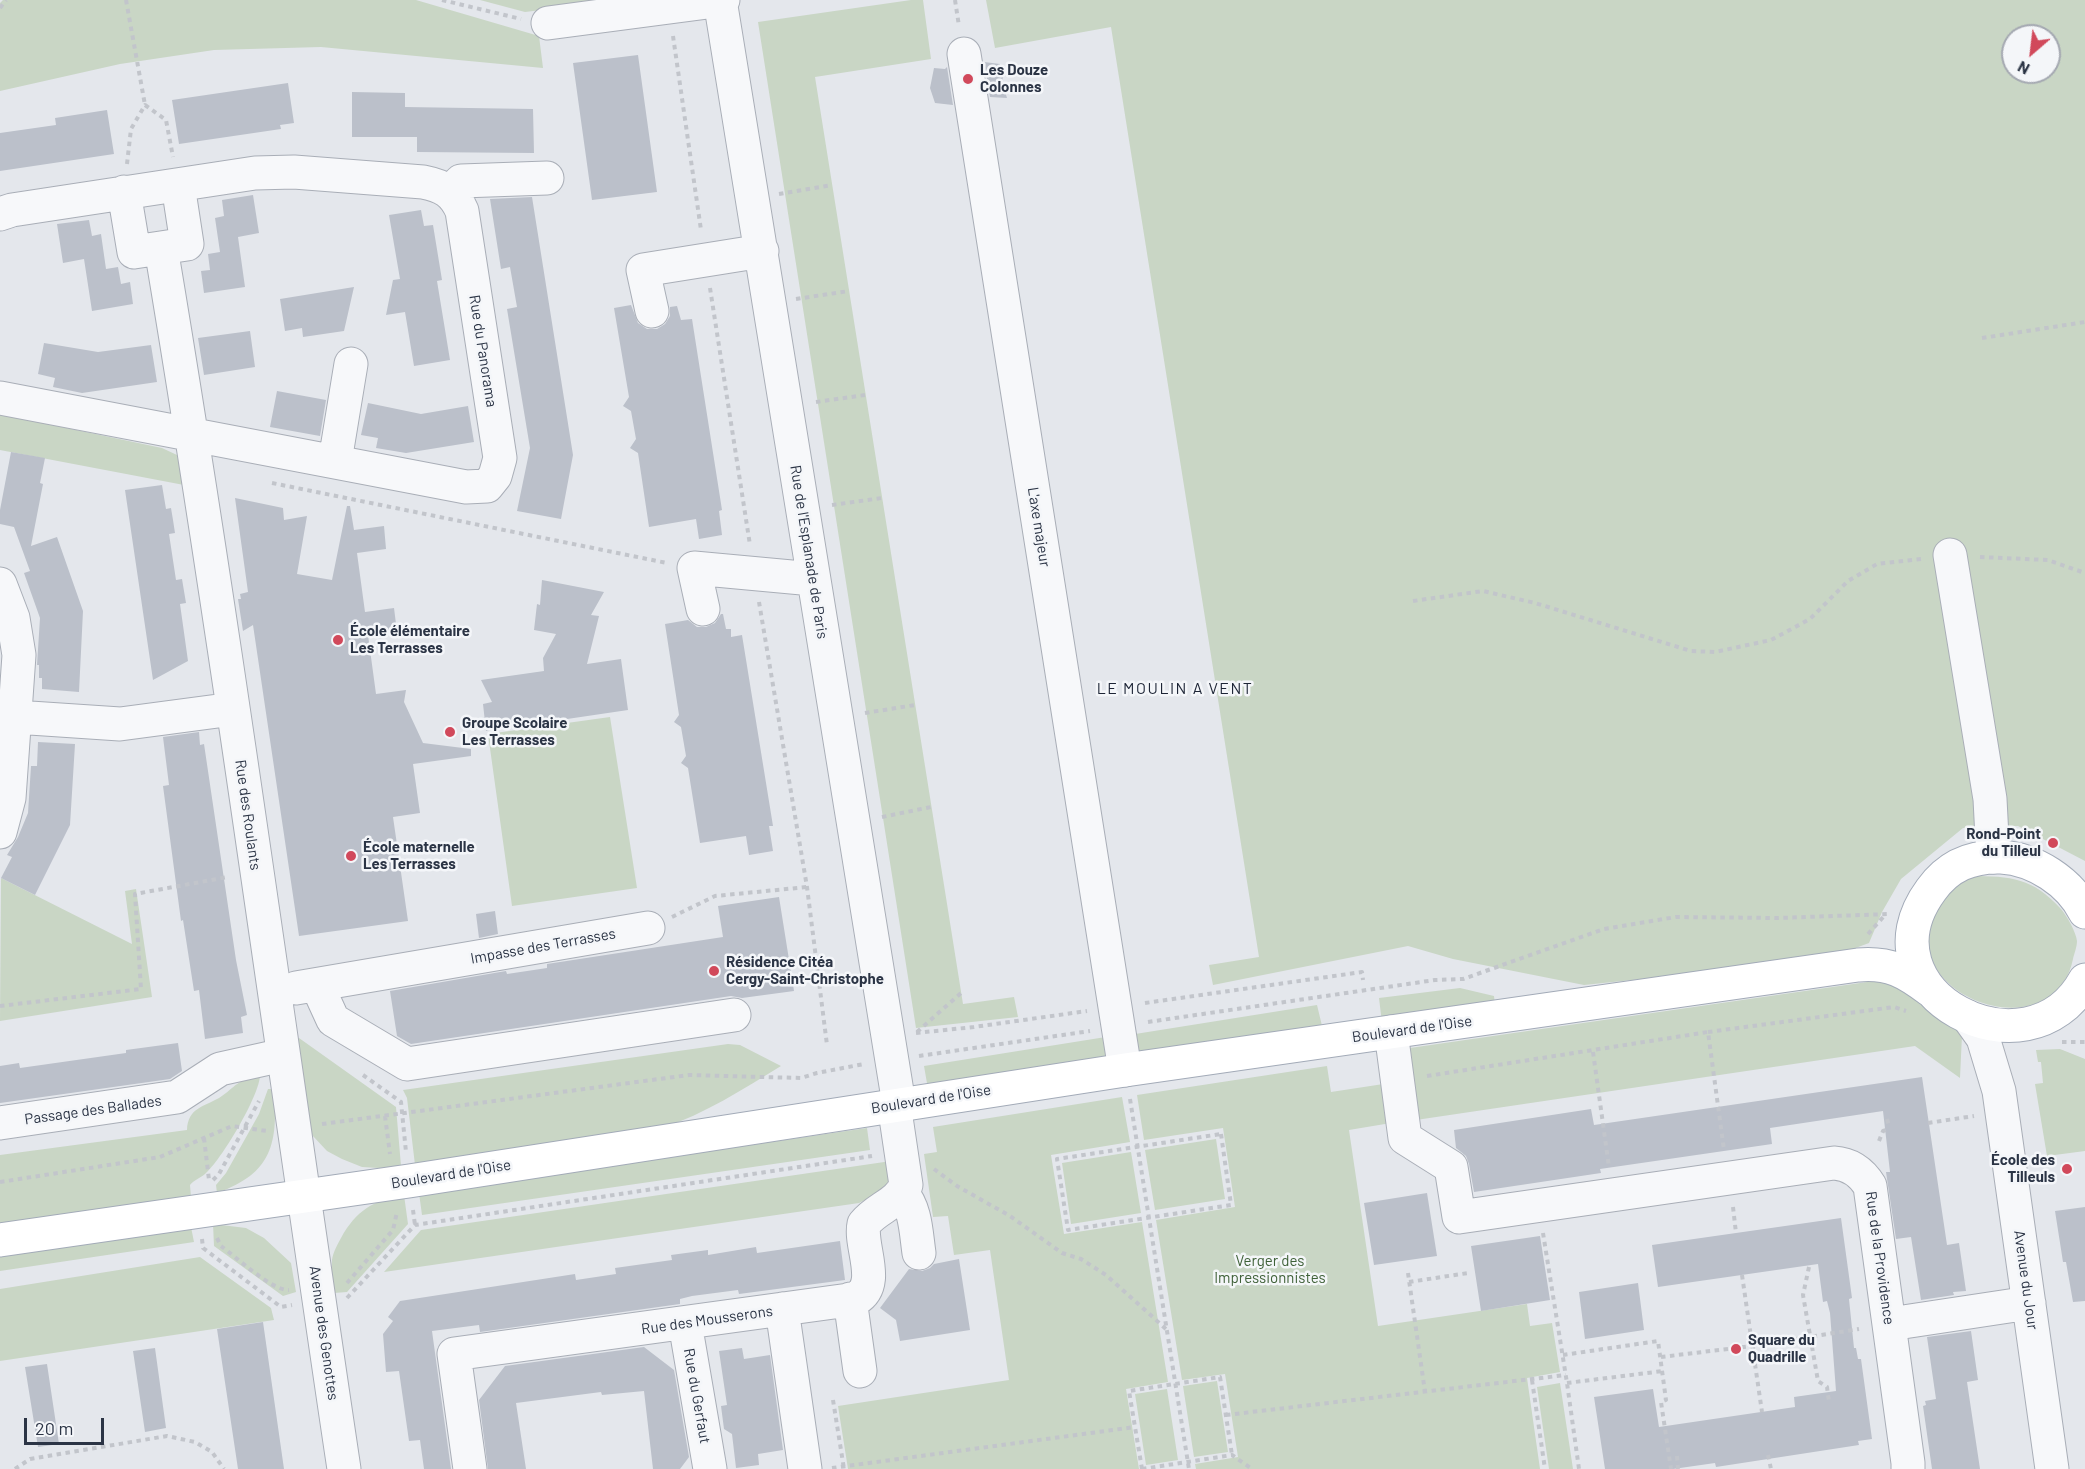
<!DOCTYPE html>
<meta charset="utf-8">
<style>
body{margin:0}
#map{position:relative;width:2085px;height:1469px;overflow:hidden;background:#e4e7ec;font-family:Barlow,sans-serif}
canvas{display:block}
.north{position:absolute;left:2001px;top:24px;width:60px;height:60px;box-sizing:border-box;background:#f4f6f9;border:2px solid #a4a8b1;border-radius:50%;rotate:208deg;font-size:16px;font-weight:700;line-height:24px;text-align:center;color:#2b3445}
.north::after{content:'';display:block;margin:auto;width:21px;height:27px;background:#d1495b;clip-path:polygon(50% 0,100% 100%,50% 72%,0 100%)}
.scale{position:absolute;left:24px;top:1418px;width:80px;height:27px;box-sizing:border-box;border:3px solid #2b3445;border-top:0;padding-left:8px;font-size:18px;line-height:21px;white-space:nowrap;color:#2b3445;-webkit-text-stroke:4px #f4f6f9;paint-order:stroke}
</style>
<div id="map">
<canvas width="2085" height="1469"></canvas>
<div class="north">N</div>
<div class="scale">20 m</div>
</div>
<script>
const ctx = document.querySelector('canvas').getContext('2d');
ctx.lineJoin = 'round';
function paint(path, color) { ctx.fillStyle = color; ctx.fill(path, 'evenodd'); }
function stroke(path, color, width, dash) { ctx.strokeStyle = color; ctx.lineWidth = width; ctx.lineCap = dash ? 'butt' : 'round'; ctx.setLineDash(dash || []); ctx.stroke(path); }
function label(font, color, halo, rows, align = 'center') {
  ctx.font = font + ' Barlow,sans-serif'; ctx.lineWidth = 5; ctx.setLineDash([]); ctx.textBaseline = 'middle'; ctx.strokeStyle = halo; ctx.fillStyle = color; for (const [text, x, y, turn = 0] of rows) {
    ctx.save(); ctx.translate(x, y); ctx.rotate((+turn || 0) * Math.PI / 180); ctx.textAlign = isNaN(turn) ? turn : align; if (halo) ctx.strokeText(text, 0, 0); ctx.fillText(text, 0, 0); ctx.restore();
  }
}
paint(new Path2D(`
 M3,0H416L539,36L543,68L321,47L214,50L120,64L0,91V3Z
 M480,0H624L525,12Z
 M911,0H923L931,59L815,77L963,1004L1014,997L1018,1017L916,1028L758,22Z
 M986,0H2085V861L2018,826L1963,828L1901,879L1882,912L1869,943L1834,956L1680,975L1584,985L1453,959L1408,946L1213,985L1209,965L1259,957L1111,27L995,48ZM2013,36H2049V72H2013Z
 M0,414L162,448L177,455L184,485L0,450Z
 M610,717L637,888L512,906L488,734Z
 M1971,876C2011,876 2033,878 2061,909C2067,916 2076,932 2077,941C2077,947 2074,954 2073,959C2053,1055 1886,994 1937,905C1942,896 1962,883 1971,876Z
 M1,878L132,944L125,891L136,889L152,997L0,1021Z
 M1874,981H1892L1918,996L1962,1035L1960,1078L1915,1046L1416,1120L1403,1049Z
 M1460,988L1494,996L1495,1005L1382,1023L1379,998Z
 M1317,1005L1323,1030L1132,1058L1129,1035Z
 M1112,1036L1116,1062L928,1089L924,1066Z
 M291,1038H299L396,1107L401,1166L379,1168L362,1167L342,1159L327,1151L312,1135Z
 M728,1044L740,1045L781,1066C743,1089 705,1114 662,1128L415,1165L407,1098L403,1090Z
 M2060,1049L2085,1059V1151L2047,1156L2035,1084L2043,1083L2041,1062H2038L2036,1050Z
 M1327,1066L1331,1092L1390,1083L1397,1122L1349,1130L1378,1326L1527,1304L1530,1326L1552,1323L1560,1372L1527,1378L1540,1469H1196L1195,1464L1238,1457L1225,1374L1182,1380L1156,1220L1235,1207L1223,1128L1144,1140L1137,1095Z
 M260,1075C260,1095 221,1161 205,1174C200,1178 194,1180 190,1185L191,1197L0,1226V1155L187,1130C188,1108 203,1107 219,1098C236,1087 237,1079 260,1075Z
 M268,1089H274C278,1143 273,1173 217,1193L216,1185L226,1173L259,1114Z
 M1122,1097L1130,1142L1051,1155L1064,1234L1142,1222L1168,1382L1126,1389L1139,1469H848L838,1406L1009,1380L990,1250L954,1255L948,1216L933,1217L924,1154L937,1152L933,1127Z
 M867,1128L870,1150L422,1215L419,1193Z
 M1216,1139L1225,1199L1155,1210L1145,1150Z
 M1131,1152L1141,1213L1071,1224L1062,1163Z
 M891,1161C889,1192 885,1190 859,1203L384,1272L421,1230Z
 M404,1195L408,1224L347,1292L334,1293C333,1282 331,1271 332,1260C333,1253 337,1245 341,1238C356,1211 373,1200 404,1195Z
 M213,1224L246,1228L264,1238L291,1263L296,1292L283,1296L214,1246Z
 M191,1227L194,1242L0,1271V1254Z
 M200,1257L271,1308L274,1320L0,1361V1289Z
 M1217,1381L1228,1452L1194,1457L1183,1386Z
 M1560,1383L1573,1469H1549L1537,1387Z
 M1167,1389L1178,1460L1146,1465L1135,1394Z`), '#c9d6c5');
paint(new Path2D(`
 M638,55L657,192L592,200L573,63Z
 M984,62L1000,64L999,70L1003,77L1002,81L1007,98L990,97Z
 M947,67L953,105L935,103L930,88L934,68L945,69Z
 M288,83L294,123L280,125L281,129L179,144L172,100Z
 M352,92L405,93V107L533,109L534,153L417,152V137H352Z
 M107,110L114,154L0,171V133L56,125L55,118Z
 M253,195L259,233L238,237L245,287L204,293L201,271L210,270L208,254L220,252L215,218L224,216L222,200Z
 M532,197L573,455L561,519L517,511L530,448L507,309L517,307L510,267L501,269L490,199Z
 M421,210L424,226L433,225L442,280L437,281L450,360L414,366L405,312L386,315L393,280L400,279L389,215Z
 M89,220L92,236L101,234L106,269L118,267L121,284L130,282L133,304L92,311L84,259L63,263L57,224Z
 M354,287L344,331L303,337L302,328L285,331L280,299Z
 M631,305L638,323L647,329H657L665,324L670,316V307L677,306L681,320L692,319L722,510L719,511L722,535L699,539L696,519L649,527L638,453L630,448L636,439L631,411L623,406L629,397L614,308Z
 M250,331L255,367L204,375L198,338Z
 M44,343L98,352L151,345L157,382L82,393L53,387L55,378L38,374Z
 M277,391L326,400L320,436L270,427Z
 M368,403L421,414L468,406L474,442L406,453L376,448L378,438L361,435Z
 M11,452L45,458L40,483L43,484L31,546L57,537L83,611L79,692L42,689V678H39V665H37L40,618L24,573L30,571L14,527L0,524V510Z
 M162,485L166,509L171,508L173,520L175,533L169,534L176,580L182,579L186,603L180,604L188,661L153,680L125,490Z
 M235,498L283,508L284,520L307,516L297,574L332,580L347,506H350L354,530L384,526L386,549L357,553L365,612L394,608L397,632L368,635L376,694L406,690L404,702L423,743L471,749V756L413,764L420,813L393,817L408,921L299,936L253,625L243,631L238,599H241L240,594L248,592Z
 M542,580L604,592L591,615L599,616L587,664L621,659L628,710L486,731L483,704L492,702L481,680L544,671L543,658L556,634L534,630L537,604L540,605Z
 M721,614H723L726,629H731V637L742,635L773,826H769L773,851L749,855L746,836L700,843L688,768L681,763L686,756L681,727L674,722L679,715L665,624L688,620L697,627H706L715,623Z
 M199,732L200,745L204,744L236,960L247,1015L241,1017L243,1033L205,1039L199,990L194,991L183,920L181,921L163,786L169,785L163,737Z
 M38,742L75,744L70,825L35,895L1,878L12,857L7,855L18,837L28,813L31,766H37Z
 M779,897L794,991L742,998L731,996L411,1044L397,1036L390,991L506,971L507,974L547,968V964L723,937L718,906Z
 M495,911L498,934L479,938L476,914Z
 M178,1043L182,1071L170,1079L0,1103V1066L19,1063L20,1068L126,1053V1050Z
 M1922,1077L1947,1245L1959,1243L1966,1291L1953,1292L1954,1295L1921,1300L1911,1237L1896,1239L1886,1172H1890L1883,1111L1770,1128L1772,1144L1600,1169L1601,1173L1474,1192L1469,1164L1466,1156L1456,1148L1454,1130L1591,1109L1594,1125Z
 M1427,1193L1437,1256L1374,1265L1364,1203Z
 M2085,1207V1301L2073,1302L2066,1262H2063L2055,1211Z
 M1841,1218L1852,1298L1849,1299L1854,1348H1856L1858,1359H1861L1872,1439L1858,1441L1859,1445L1716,1467L1715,1463L1673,1469H1605L1594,1397L1653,1389L1659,1427L1795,1407L1794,1397L1836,1391L1830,1313L1827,1301L1823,1302L1818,1264L1658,1287L1652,1245Z
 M1540,1236L1550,1300L1481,1311L1471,1246Z
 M840,1241L845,1280L739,1294L738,1290L692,1296L680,1299V1304L480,1332L479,1325L432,1331L451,1469H424L420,1440L409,1441L399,1371L386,1372L383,1334L393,1321L388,1317L400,1301L575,1274L576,1280L616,1274L615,1268L672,1260L671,1255L708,1250V1255L756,1247L757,1253Z
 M959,1259L970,1330L900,1341L896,1320L880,1308L909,1269L922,1271L930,1268L934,1264Z
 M1638,1283L1644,1330L1585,1339L1579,1292Z
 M263,1322L284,1469H238L217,1329Z
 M1971,1331L1978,1380L1967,1382L1980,1469H1932L1923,1406L1926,1405L1925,1401L1936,1399L1927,1337Z
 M644,1347L674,1370L689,1457L680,1469H653L644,1391L602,1395L601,1392L516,1403L526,1469H488L479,1400L505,1366Z
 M155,1348L166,1428L145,1432L133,1351Z
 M742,1348L744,1359L770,1355L783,1450L758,1454L759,1465L736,1468L732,1434L724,1429L721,1406L727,1405L719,1351Z
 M47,1364L59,1444L38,1447L25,1367Z`), '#bbc0ca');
const minor = new Path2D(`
 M720,0L899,1104
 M548,23L723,0
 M964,54L1125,1070
 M124,192L134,252L187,244L178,185
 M450,192L461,181L547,178
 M0,214L12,210L255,173L294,172L423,182C443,186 454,192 462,211L500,458L495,476L487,486L466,487L0,398
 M161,248C229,654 283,1062 344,1469
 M652,311L643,270L762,251
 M335,461L351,364
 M1950,555L1990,799L1993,857
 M0,584L13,618L19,655L9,798L0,832
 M703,609L694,568L813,579
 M15,717L120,724L233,709
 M317,985L333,1020L407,1064L734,1015
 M296,988L648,928
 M1968,1017L1983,1038L1999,1091L2052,1469
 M1391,1032L1405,1138L1451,1167L1459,1217L1834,1163C1850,1164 1862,1173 1870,1186L1908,1463V1469
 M0,1123L177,1097L220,1069L283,1055
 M902,1193C916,1209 916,1233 919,1253
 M850,1299L860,1371
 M782,1309L805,1469
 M685,1323L710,1469
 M1890,1324L2029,1303
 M470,1469L454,1354L856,1299C882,1284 859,1246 864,1224C876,1208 898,1204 906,1185L894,1104`);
const major = new Path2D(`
 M2085,912C2070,882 2035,859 2001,857C1971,856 1948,866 1931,890C1855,993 2029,1083 2085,980
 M0,1240L409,1181L1125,1070L1858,965C1890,962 1906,972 1930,990`);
stroke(minor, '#a9aeb7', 35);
stroke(major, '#a3abb8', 35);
stroke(new Path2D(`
 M126,0L145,105
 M442,0L521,19
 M955,0L959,26
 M0,8L6,0
 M673,36L701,230
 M127,164L131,129L145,105L166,120L173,157
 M779,194L832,185
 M710,288L750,545
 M796,299L849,291
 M1982,338L2085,322
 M816,402L865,395
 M272,483L667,563
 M832,505L882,498
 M1980,557L2048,560L2085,573
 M1413,601L1483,591L1535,603L1691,651L1715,652L1771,640L1810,619L1848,581L1877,564L1921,559
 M759,602L807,887L827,1045
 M865,713L915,705
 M882,817L931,807
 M672,917L715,896L807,887
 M1868,934L1885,915
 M1145,1003L1362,972L1363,980
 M0,1006L141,989L135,894L228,877
 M1148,1022L1435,980L1463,979L1604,929L1676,917L1778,918L1889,914
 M917,1032L961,993
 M1708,1032L1894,1007L1906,1011
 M916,1033L974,1027L1087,1011
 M2062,1042H2085
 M1593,1052L1609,1167
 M919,1056L1090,1031
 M363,1075L401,1102L406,1152
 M1427,1076L1708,1032L1724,1150
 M1130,1099L1189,1469
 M385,1116L390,1154
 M1887,1119L1889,1126
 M1928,1123L1974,1116
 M322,1124L689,1075L801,1078L817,1073L864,1064
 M1221,1134L1231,1205L1068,1230L1057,1159Z
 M204,1138L209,1180
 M1879,1141L1883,1131L1886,1130
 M934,1169L957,1186L1010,1216L1062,1253L1081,1259L1106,1275L1166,1329
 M213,1180L219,1174L259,1101
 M0,1182L160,1157L232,1126L267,1131
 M1733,1207L1736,1233
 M413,1210L415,1225
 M1543,1233L1567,1383L1579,1469
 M217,1238L221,1246C235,1256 272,1291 289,1290
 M202,1239L203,1248L281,1307L292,1305
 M1809,1267L1803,1295L1818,1381L1827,1387L1829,1402
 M1408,1273L1425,1392
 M1742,1275L1762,1412
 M1409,1282L1468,1273
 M347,1283L393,1230L397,1212
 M347,1298L415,1225L872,1156
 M1563,1355L1658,1341L1666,1400L1661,1402L1671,1469
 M1661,1357L1752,1346L1859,1329
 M1532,1380L1545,1469
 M1567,1383L1663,1371
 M833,1400L844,1469
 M1226,1415L1566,1375
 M1768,1455L1771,1469
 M1677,1456L1678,1469
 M832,1468L1135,1427
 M15,1469L30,1459L167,1436L195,1442L212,1452L224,1469
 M1142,1469L1129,1391L1220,1377L1232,1455
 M1142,1469L1232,1455L1252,1469`), '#c2c5cb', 4, [4.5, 4.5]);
stroke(minor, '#f7f8fa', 33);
stroke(major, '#fff', 33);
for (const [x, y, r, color] of [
 [968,79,6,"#d1495b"],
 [338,640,6,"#d1495b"],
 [450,732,6,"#d1495b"],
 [2053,843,6,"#d1495b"],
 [351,856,6,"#d1495b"],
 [714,971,6,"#d1495b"],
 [2067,1169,6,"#d1495b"],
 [1736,1349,6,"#d1495b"]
]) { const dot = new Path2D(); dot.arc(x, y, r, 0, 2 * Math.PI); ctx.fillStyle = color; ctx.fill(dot); stroke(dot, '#f4f6f9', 2); }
label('bold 15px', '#2b3445', '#f4f6f9', [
 ["Les Douze",980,70],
 ["Colonnes",980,87],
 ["École élémentaire",350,631],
 ["Les Terrasses",350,648],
 ["Groupe Scolaire",462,723],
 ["Les Terrasses",462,740],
 ["Rond-Point",2041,834,"right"],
 ["du Tilleul",2041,851,"right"],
 ["École maternelle",363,847],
 ["Les Terrasses",363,864],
 ["Résidence Citéa",726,962],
 ["Cergy-Saint-Christophe",726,979],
 ["École des",2055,1160,"right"],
 ["Tilleuls",2055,1177,"right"],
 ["Square du",1748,1340],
 ["Quadrille",1748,1357]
], 'left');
label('15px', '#2b3445', '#f4f6f9', [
 ["Rue du Panorama",483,351,81],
 ["L'axe majeur",1039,527,81],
 ["Rue de l'Esplanade de Paris",809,552,81],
 ["Rue des Roulants",248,815,82],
 ["Impasse des Terrasses",543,946,-10],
 ["Boulevard de l'Oise",1412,1029,-8],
 ["Boulevard de l'Oise",931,1099,-9],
 ["Passage des Ballades",93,1110,-8],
 ["Boulevard de l'Oise",451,1174,-9],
 ["Rue de la Providence",1880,1258,82],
 ["Avenue du Jour",2026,1280,82],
 ["Rue des Mousserons",707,1320,-8],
 ["Avenue des Genottes",324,1333,82],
 ["Rue du Gerfaut",697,1396,80]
]);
label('15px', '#3f6138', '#f4f6f9', [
 ["Verger des",1270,1261],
 ["Impressionnistes",1270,1278]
]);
ctx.letterSpacing = '1.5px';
label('16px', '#1d2536', '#f4f6f9', [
 ["LE MOULIN A VENT",1175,689]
]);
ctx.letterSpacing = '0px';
</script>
